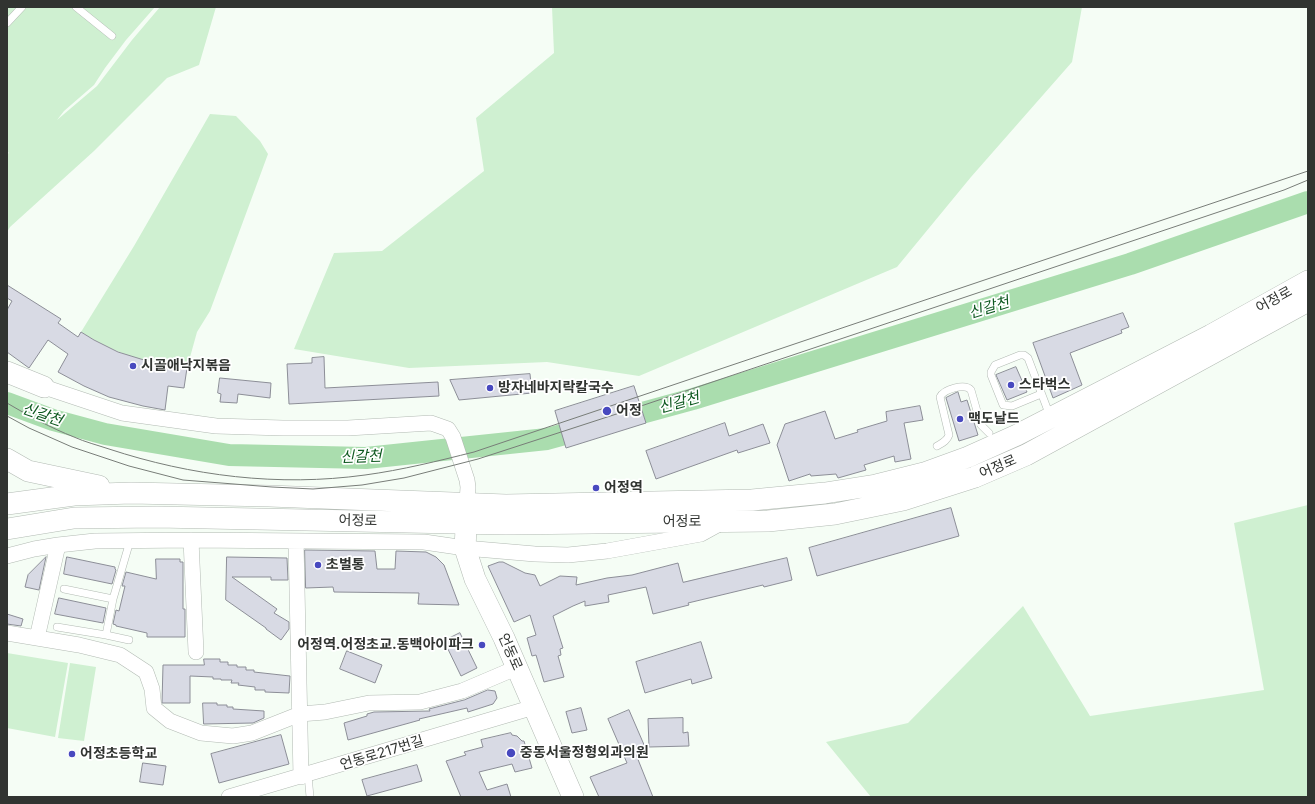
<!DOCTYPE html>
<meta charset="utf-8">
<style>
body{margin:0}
#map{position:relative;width:1315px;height:804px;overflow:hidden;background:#f5fdf5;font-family:Inter,sans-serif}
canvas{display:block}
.frame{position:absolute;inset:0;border:8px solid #313431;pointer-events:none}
</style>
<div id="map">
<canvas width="1315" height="804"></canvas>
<div class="frame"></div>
</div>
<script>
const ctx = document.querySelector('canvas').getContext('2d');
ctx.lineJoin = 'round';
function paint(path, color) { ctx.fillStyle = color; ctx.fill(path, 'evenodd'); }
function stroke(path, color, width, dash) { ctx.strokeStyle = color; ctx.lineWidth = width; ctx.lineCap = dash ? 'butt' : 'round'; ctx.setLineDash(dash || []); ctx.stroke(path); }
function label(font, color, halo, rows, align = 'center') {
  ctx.font = font + ' Inter,"Noto Sans KR",sans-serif'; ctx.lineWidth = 3.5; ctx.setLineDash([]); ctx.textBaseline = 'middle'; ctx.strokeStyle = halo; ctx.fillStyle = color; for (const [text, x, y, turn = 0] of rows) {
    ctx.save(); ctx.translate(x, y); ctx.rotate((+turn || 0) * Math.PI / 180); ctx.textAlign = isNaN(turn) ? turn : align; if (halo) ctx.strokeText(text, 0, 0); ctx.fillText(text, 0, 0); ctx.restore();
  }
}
paint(new Path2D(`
 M7,7H155L126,40L105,68L94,85L64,111L57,120L97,86L132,40L160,7H216L199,65L167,78L94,151L10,227L7,232V154L9,153L7,151Z
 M552,7H1082L1072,62L971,177L897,267L639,376L547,362L409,368L294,349L334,253L382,251L484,171L476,118L554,53Z
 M210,114L236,116L260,141L268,154L210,311L197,332L187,368C173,365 158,364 144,360C122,355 100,344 81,332L134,246Z
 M1308,505V797H871L826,742L908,723L1023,606L1090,716L1264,690L1234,523Z
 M7,653L68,663L55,737L7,728Z
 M70,663L96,667L84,741L58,738Z`), '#cff0d1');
stroke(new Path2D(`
 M7,403L53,420L105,434L229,455L366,458L547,439L693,399L1130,264L1308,202`), '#aaddae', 22);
const building = new Path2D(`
 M7,285L61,319L58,323L78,337L81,332L94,340L118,352L144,360L187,368L184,388L168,386L165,410L143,406L109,397L84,386L58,372L68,354L48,340L29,368L7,352V310L12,301L7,298Z
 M1123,313L1129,327L1121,330L1122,333L1070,353L1082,385L1053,398L1033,343Z
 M324,357L325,388L438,382L439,396L289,404L287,364L312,363V358Z
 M1016,367L1027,392L1007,400L996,375Z
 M530,374L532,393L459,400L450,380Z
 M220,378L271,383L270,398L238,394L237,403L220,402L221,394L218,393Z
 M634,386L646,423L566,448L555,411Z
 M958,392L961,402L967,400L978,435L959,441L946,398Z
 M920,406L923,420L904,423L911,459L895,462L894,456L864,465L866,470L838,478L836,474L811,476L810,474L789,481L777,445L785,424L825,411L835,439L858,432L857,430L887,421L886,412Z
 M725,423L729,436L763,424L770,443L738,453L737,450L656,479L646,451Z
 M951,508L959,536L817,576L809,548Z
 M305,550L375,551L377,569H395L396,551L426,552L436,557L444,565L459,605L418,604L419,593L334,592L333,587L306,588Z
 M46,557L39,590L25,587L28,575Z
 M67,557L115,567V569L116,570L112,584L64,574Z
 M227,557L287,558L288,580H271V577H232L277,609L274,613L289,622V629L281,640L266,629V628L226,600Z
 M787,558L792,580L764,587L763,585L688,603L689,605L653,614L646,587L608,595L609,602L585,606V601L573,606L553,616L563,648L560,649L561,655L558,656L564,677L544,682L536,655L532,656L527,638L536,635L530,615L514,622L488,566L499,562H503L525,573L535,575L540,586L560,576L577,577L576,585L607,578L632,575L678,563L683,582Z
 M156,559H180V562H183V609H185V637H147V633L116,626V625L113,624L116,610L119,611L125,586H122L126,572L156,579Z
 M59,598L106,608L103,623L55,614Z
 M7,614L23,619L21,626L7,624Z
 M460,633L477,668L461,676L444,641Z
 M701,642L712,678L692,684L691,679L645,693L636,662Z
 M347,651L382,665L375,683L340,669Z
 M204,659H220V662H228V665H237V667H246V670H254V672L290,676L289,693L265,692V690H255V687L238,685L239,683H231L232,680H221V679H213V677L190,676V703H162L163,665H204Z
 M488,690L495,691L497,698L493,704L468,712L467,708L419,719L420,720L348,740L344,723L367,716V714L374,712L430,711L429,709L464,700Z
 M203,703H217V705H227V707H233V709L264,711V718L253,723L204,724Z
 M581,708L587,730L572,733L566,712Z
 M629,710L645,747H633L653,797H599L590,777L627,763L608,719Z
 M683,718V733L688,732L689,746L649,747L648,719Z
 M511,733L512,735L517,736L522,741H524L532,768L515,772L512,764L479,772L487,790L507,784L511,797H461L446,761L466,755L464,752L483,747L481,740Z
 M281,735L289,764L219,783L211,754Z
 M143,763L166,766L163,785L140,782Z
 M417,765L422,781L367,796L362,780Z`);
paint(building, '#d8dae4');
stroke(building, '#8c8e97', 1);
const lane = new Path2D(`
 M76,7L112,36
 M7,23L22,7
 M1041,394L1012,406L1003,405L991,375V372L995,365L1020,355H1024L1028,358L1050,416
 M937,446C942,443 947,441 949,435L940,397C944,389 965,383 971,390L981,425L989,433
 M64,589L113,599
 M57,627L106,635L113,599L130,541
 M106,635L129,640
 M308,775L310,797`);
const street = new Path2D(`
 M44,387L122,413L216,426L283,428H348L431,423L448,429L453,437L467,480L468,487L467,503
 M191,540L196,652
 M296,541L301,777
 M7,556L34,549L58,545L95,541L191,540L424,542L465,548L535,554L568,555L607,551L701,534L721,523
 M7,633L79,645L120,655L146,672L152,689L154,708L170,721L201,733L233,736L252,733L300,714L325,712L369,703L420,702L462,691L516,668
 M37,638L58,545
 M229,797L534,707`);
const secondary = new Path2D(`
 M7,372L44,387
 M7,459L28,471L99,486
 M7,504L74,495L131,493L269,496L506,505L752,500L825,493L876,485L924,473L968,457L1017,435L1211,335L1308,281
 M467,510L465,548L475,579L504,638L573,797
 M7,529L74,518L157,517L506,524L768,521L835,514L903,500L975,477L1026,455L1308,301`);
stroke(lane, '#b2bab3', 8);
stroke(street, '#b2bab3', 16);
stroke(secondary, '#b2bab3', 22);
stroke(lane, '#fff', 7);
stroke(street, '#fff', 15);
stroke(secondary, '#fff', 21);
stroke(new Path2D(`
 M7,403C29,416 51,428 74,437C85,442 97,445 109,449C191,476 279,487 365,475C402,470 438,461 474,452L1308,171
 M7,416L29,428L72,447L129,466L183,480L272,487L313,489L362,485L404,478L478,459L638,407L1284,190L1308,180`), '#787d78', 1);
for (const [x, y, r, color] of [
 [133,366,4,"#4849bf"],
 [1011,385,4,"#4849bf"],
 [490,388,4,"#4849bf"],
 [607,411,5,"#4849bf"],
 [960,419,4,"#4849bf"],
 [596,488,4,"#4849bf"],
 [318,565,4,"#4849bf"],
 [482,645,4,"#4849bf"],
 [511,753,5,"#4849bf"],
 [72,754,4,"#4849bf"]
]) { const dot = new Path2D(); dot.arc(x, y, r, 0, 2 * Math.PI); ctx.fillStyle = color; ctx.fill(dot); stroke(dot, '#fff', 1.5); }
label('14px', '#313431', '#fff', [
 ["어정로",1274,300,-29],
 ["어정로",998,467,-23],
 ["어정로",358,521,1],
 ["어정로",682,522],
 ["언동로",510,652,66],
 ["언동로217번길",382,753,-17]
]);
label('bold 14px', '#313431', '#fff', [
 ["시골애낙지볶음",141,366],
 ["스타벅스",1019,385],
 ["방자네바지락칼국수",498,388],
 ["어정",616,411],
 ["맥도날드",968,419],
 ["어정역",604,488],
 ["초벌통",326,565],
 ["어정역.어정초교.동백아이파크",474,645,"right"],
 ["중동서울정형외과의원",520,753],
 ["어정초등학교",80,754]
], 'left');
label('italic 15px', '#0d581f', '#fff', [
 ["신갈천",989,308,-17],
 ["신갈천",679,403,-16],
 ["신갈천",42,415,19],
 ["신갈천",361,457,-2]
]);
</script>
